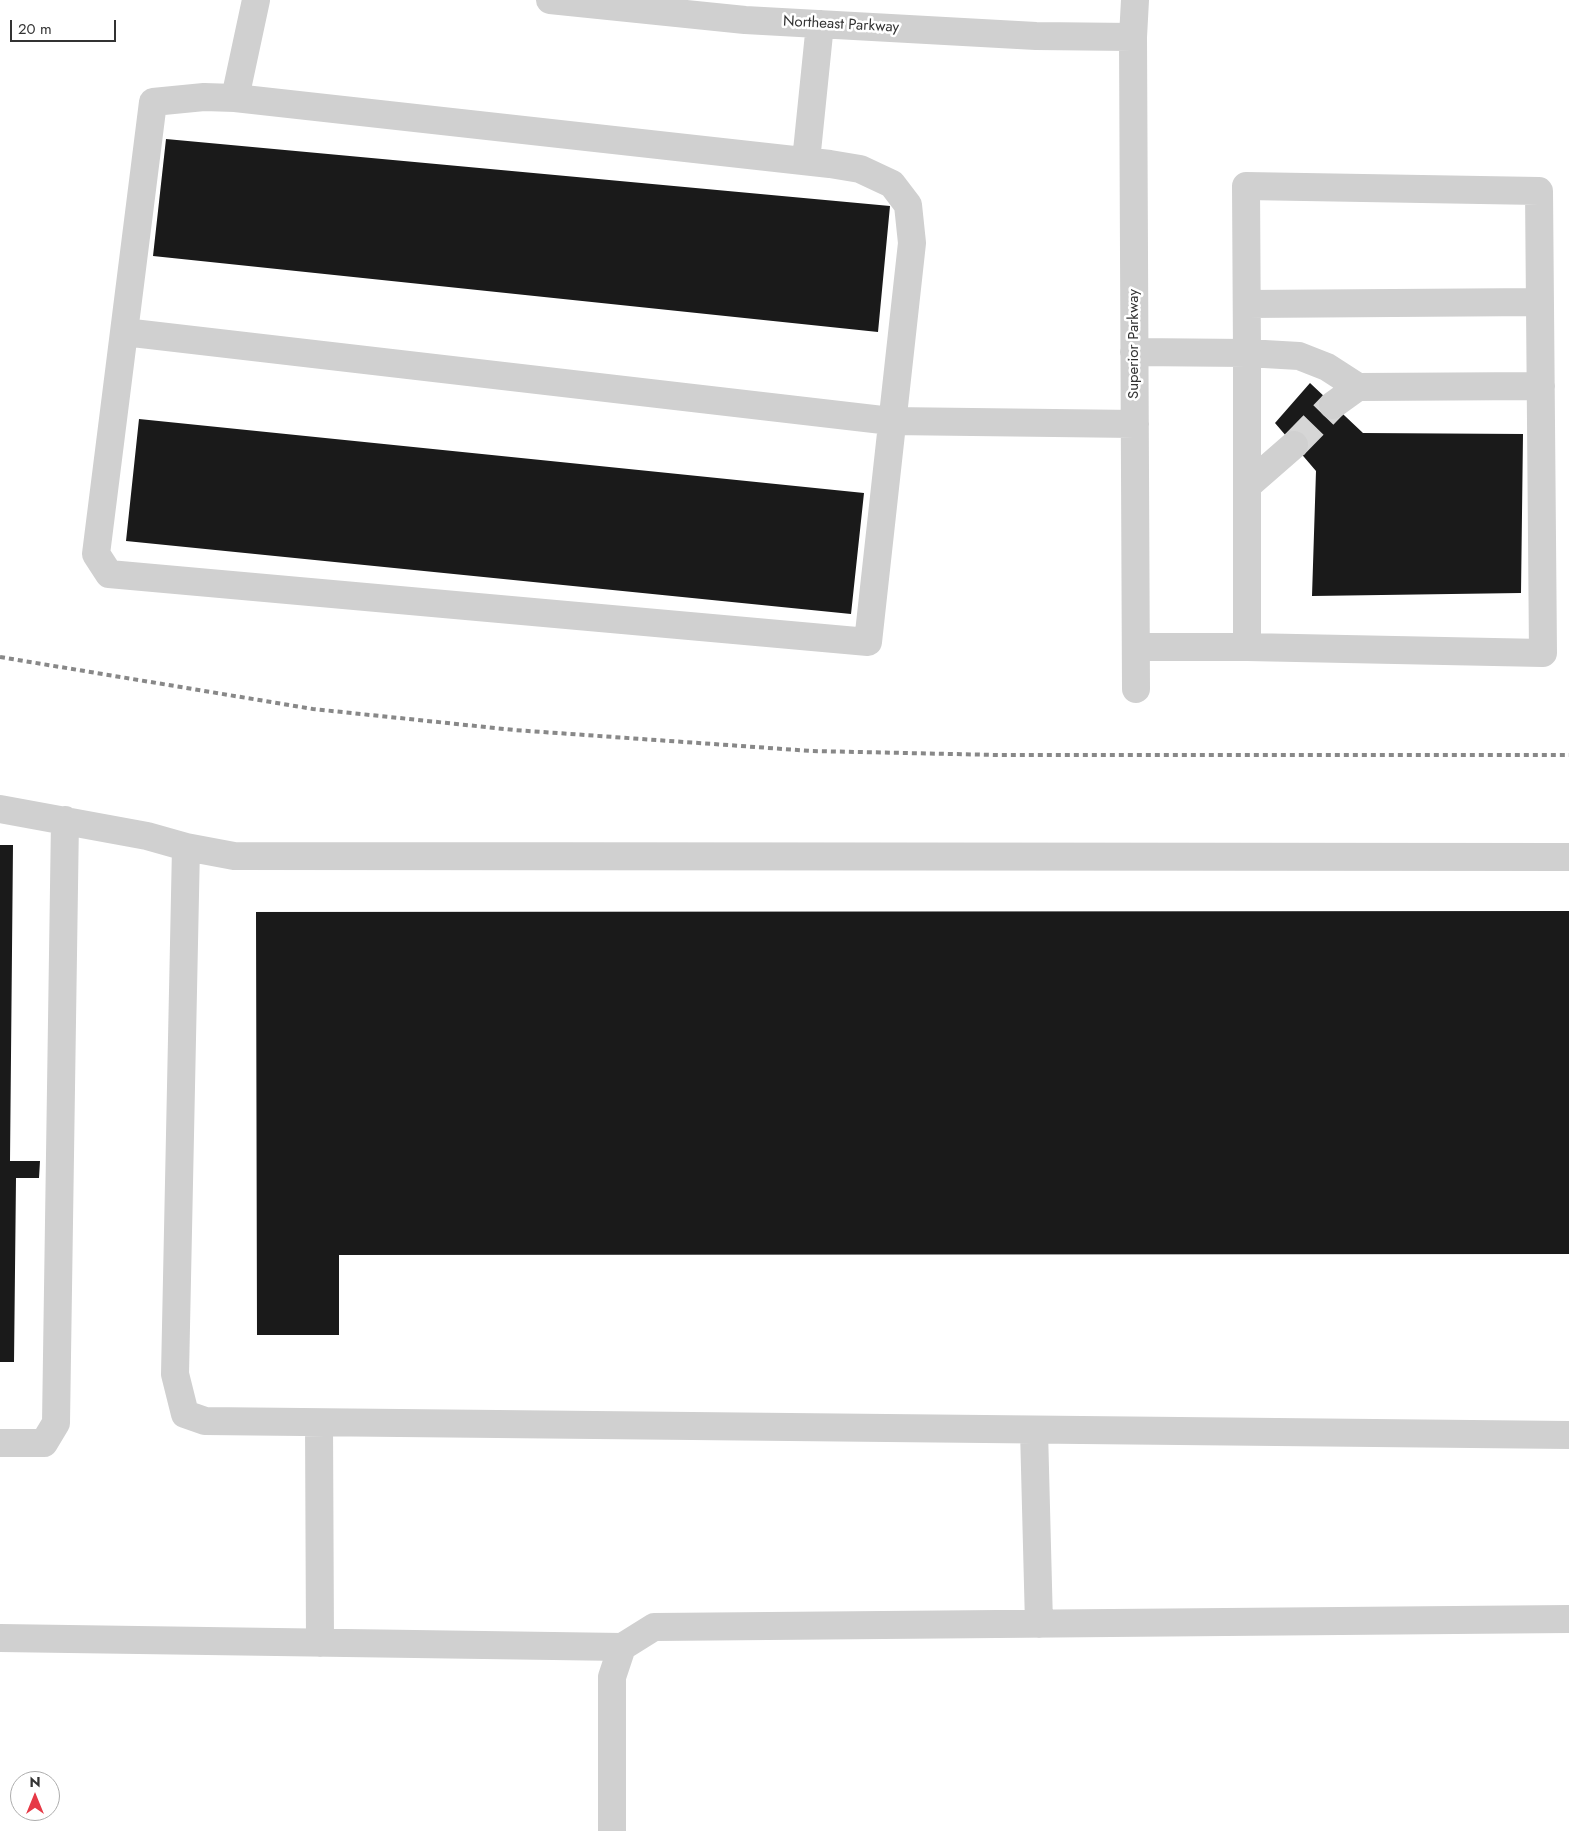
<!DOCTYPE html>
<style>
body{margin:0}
#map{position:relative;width:1569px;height:1831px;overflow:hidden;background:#fff;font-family:Jost,sans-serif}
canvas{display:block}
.north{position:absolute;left:10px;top:1771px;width:50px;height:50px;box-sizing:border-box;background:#fff;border:1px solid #adadad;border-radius:50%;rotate:0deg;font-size:14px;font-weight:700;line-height:20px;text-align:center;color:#333}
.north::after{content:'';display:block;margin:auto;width:18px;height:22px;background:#e63946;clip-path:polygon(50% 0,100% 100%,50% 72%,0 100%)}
.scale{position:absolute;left:10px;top:20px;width:106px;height:22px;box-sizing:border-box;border:2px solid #333;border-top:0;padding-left:6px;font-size:15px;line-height:18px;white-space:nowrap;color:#333;-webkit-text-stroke:4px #fff;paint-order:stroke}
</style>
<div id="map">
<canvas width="1569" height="1831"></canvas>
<div class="north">N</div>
<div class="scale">20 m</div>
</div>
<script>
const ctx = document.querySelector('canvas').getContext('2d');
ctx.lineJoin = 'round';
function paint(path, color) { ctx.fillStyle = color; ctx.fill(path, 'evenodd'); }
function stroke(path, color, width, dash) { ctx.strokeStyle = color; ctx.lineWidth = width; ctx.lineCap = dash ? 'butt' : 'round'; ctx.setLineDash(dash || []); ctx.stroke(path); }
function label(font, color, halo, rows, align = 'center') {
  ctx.font = font + ' Jost,sans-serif'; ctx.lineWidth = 5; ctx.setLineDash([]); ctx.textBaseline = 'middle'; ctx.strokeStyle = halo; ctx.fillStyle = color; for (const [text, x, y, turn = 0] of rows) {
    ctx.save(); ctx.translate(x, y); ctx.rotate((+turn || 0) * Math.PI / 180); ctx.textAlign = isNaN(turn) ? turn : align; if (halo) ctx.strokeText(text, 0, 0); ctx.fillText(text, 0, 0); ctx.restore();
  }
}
paint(new Path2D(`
 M166,139L890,206L878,332L153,256Z
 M1310,383L1363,433L1523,434L1521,593L1312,596L1316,471L1275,423Z
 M139,419L864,493L851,614L126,541Z
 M0,845H13L10,1161H40L39,1178H16L14,1362H0Z
 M1569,911V1254L339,1255V1335H257L256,912Z`), '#1a1a1a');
stroke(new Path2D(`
 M1294,445L1333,405`), '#d6d6d6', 28, [28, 14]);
stroke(new Path2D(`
 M550,0L745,20L1036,36L1133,37
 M1135,0L1133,37L1136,689
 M204,97L235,98L830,164L860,169L892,184L908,205L912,243L868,642L109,574L96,554L153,102Z
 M235,98L256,0
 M806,161L820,24
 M1247,304L1540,302
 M124,332L891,421L1135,424
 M1134,352L1247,353V647H1136
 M1333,405L1358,387L1541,386
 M1247,486L1294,445
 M1247,647L1543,653L1539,191L1246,186L1247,353L1299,356L1327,367L1358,387
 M0,809L147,836L186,847L234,856L1569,857
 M186,847L175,1374L185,1414L205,1421L1569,1435
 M319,1423L320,1643
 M1034,1430L1039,1624
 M0,1443H44L56,1423L65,820
 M0,1638L622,1647
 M612,1831V1677L622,1647L654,1627L1569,1619`), '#d0d0d0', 28);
stroke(new Path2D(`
 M0,657L313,709L514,730L812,751L998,755H1569`), '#888', 4, [5, 4]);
label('15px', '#333', '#fff', [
 ["Northeast Parkway",841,25,3],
 ["Superior Parkway",1134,344,-90]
]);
</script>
